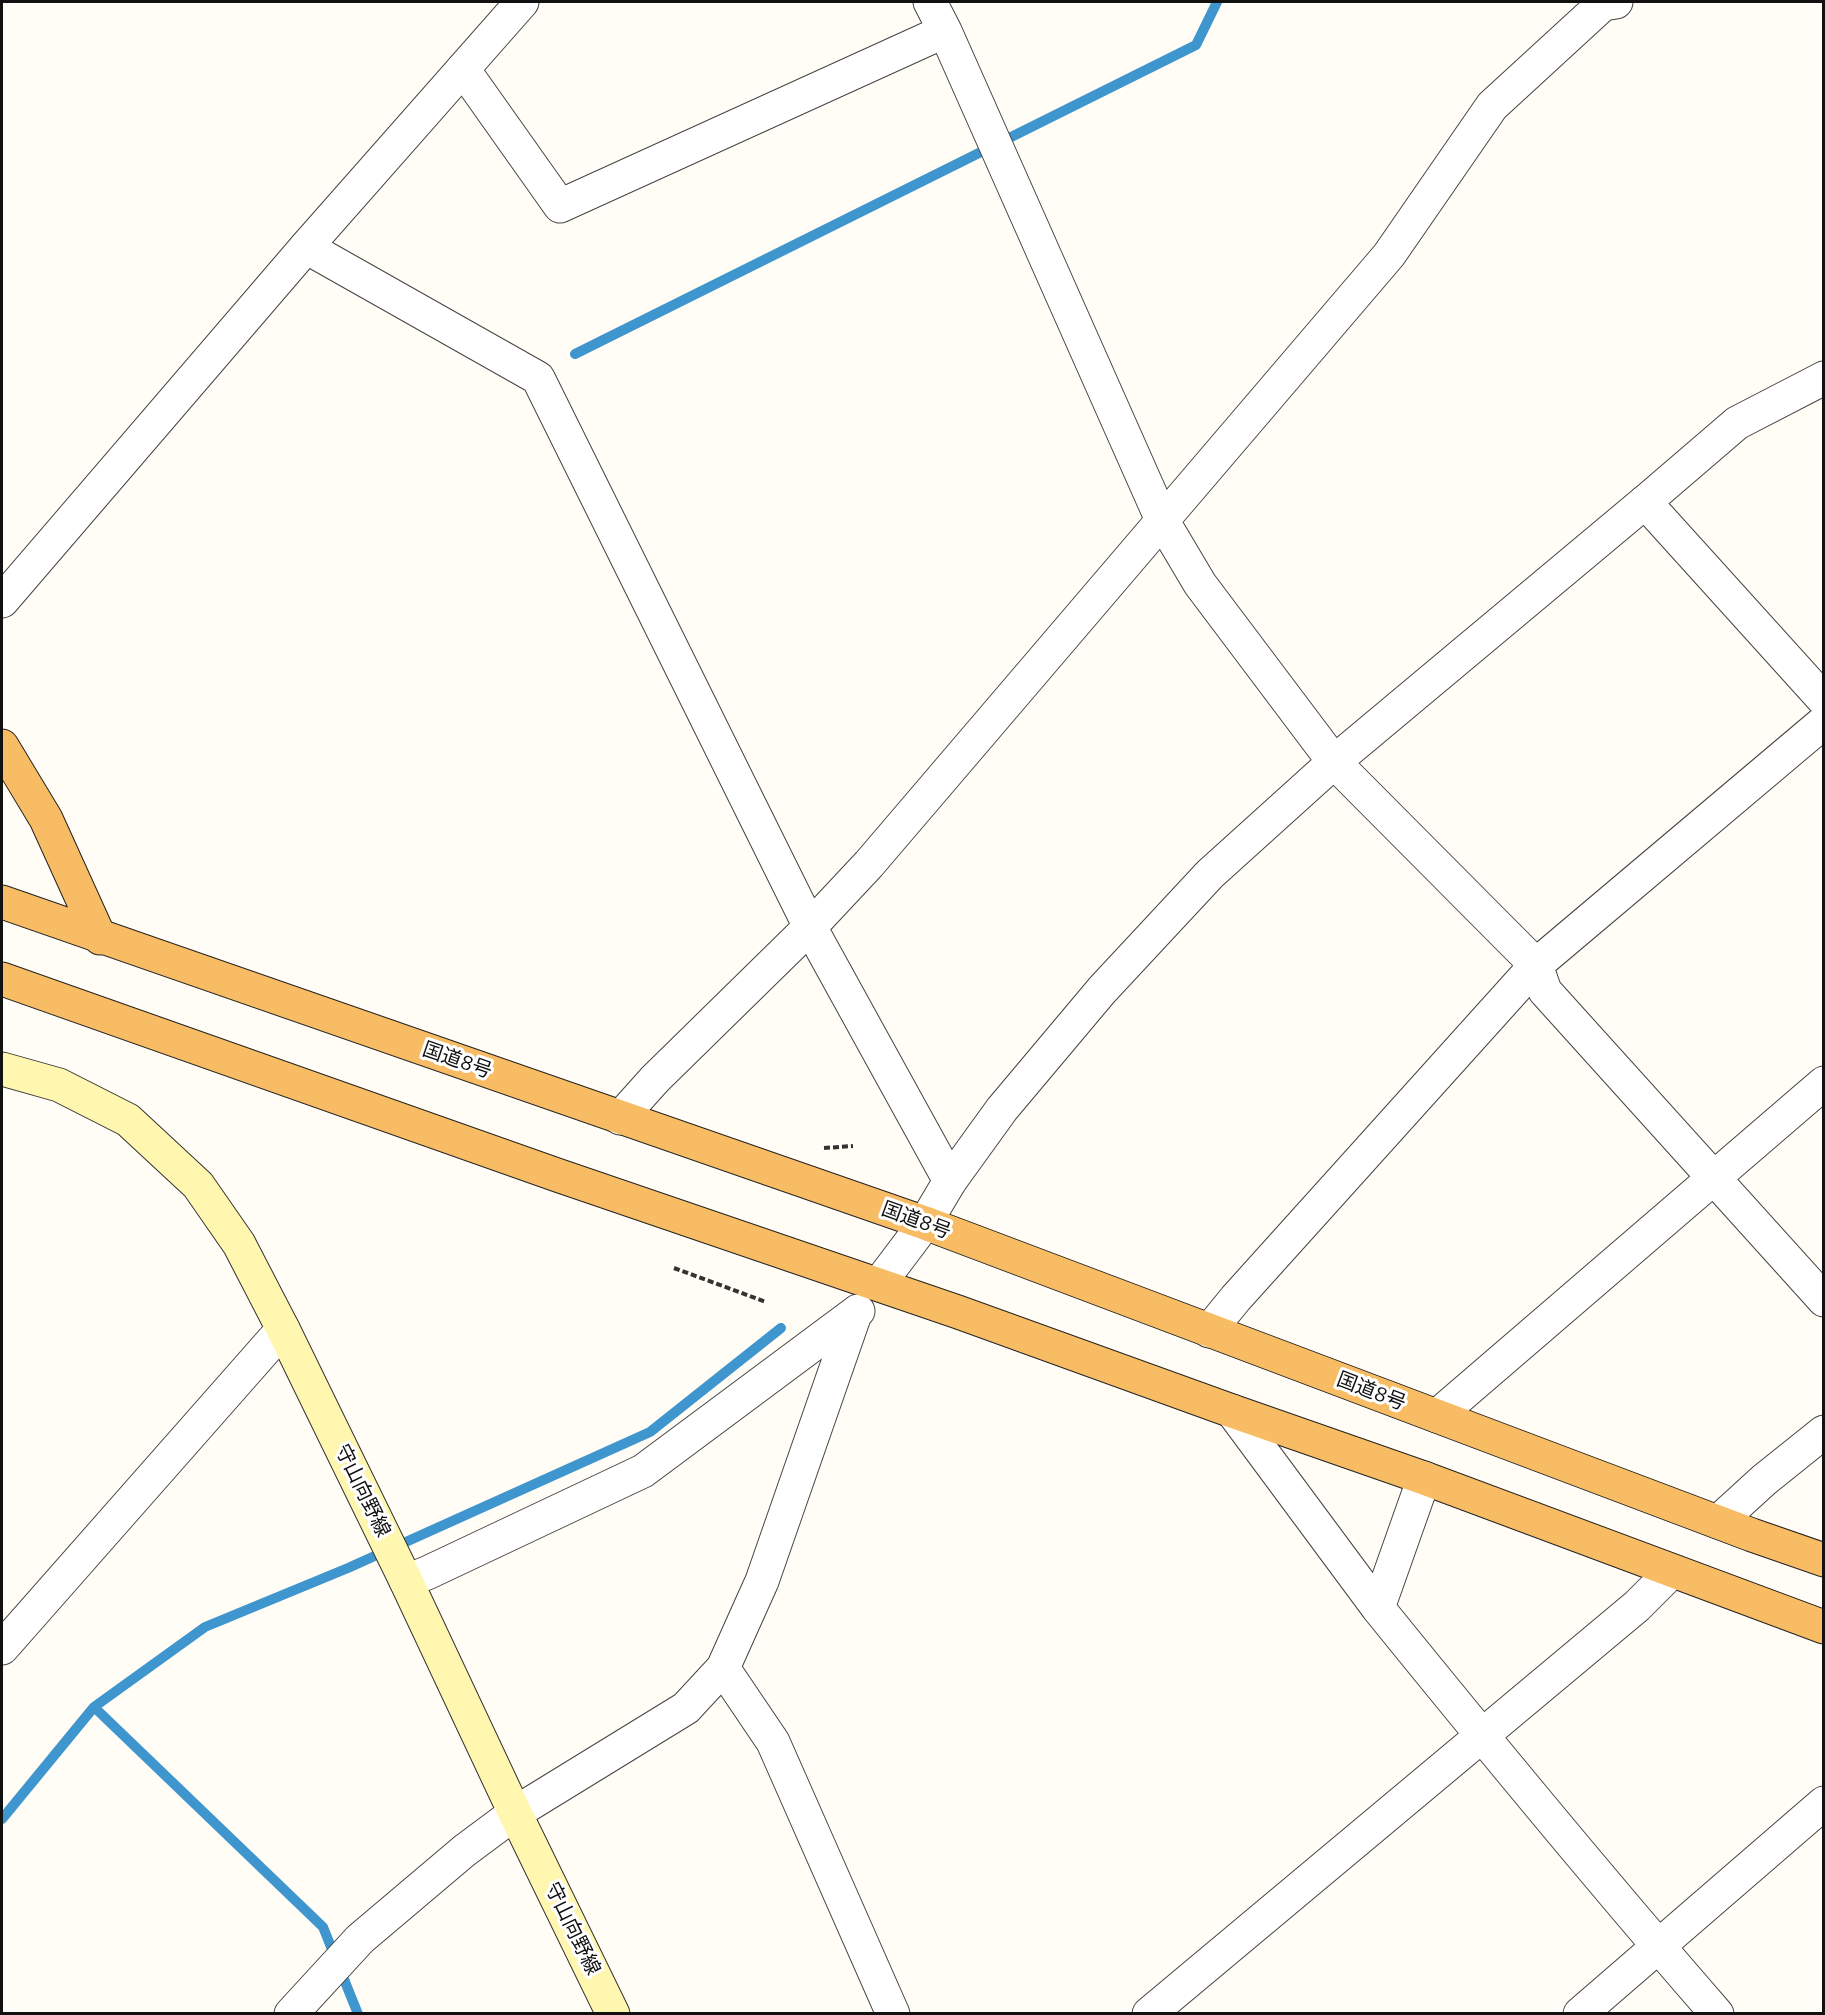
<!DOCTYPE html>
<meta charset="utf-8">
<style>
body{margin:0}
#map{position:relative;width:1825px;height:2015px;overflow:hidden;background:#fffdf5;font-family:Bitter,serif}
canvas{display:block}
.frame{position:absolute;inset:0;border:3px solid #111;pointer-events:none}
</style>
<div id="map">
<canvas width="1825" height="2015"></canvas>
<div class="frame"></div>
</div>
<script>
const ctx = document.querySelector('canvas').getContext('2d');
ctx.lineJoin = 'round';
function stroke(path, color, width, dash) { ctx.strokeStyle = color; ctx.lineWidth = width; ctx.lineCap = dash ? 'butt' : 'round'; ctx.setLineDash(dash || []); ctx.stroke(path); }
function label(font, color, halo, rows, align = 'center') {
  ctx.font = font + ' Bitter,"Noto Sans JP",serif'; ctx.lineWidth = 6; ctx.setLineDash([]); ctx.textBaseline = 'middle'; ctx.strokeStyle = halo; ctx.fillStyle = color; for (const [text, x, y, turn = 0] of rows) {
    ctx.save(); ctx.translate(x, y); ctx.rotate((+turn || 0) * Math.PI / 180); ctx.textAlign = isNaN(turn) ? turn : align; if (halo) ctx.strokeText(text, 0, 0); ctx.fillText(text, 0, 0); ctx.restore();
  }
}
stroke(new Path2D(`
 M575,354L1196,45L1217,2
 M94,1707L323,1927L358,2014
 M2,1819L94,1707L205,1627L348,1568L650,1432L781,1328`), '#3f96cf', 10);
const minor = new Path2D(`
 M930,2L945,31L1162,520L1200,584L1334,762L1536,965L1545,991L1824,1300
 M463,69L560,206L945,31
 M306,247L538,378L810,927L950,1181
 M1824,378L1737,423L1645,502L1824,700
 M620,1118L655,1079L810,927L869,864L1389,255L1492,106L1603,4L1616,2
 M1209,1331L1236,1298L1536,965L1824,722
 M1232,1411L1378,1608
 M1437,1416L1824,1083
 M1424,1478L1378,1608C1489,1745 1601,1881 1717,2014
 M1718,1522L1764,1480L1824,1432
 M406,1581L427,1573L643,1471L858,1311
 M2,1648L283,1329
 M723,1668L773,1742L893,2014
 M291,2014L360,1939L464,1851L515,1813L686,1708L723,1668L762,1581L855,1314
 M1149,2014L1637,1606L1672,1571
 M1580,2014L1824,1803`);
const tertiary = new Path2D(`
 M2,601L306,247L522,2
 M879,1284L925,1223L950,1181L1002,1109L1102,990L1210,874L1334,762L1645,502`);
const secondary = new Path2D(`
 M2,1069L59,1085L128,1120L198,1185L239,1244L283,1329L406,1581L515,1813L613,2014`);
const trunk = new Path2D(`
 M2,746L46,819L100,938
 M2,902L925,1223L1752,1535L1824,1560
 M2,979L557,1175L958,1312L1232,1411L1424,1478L1824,1627`);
stroke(minor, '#444', 35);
stroke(tertiary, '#444', 35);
stroke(secondary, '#333', 35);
stroke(trunk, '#222', 35);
stroke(new Path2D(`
 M824,1148L853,1146
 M674,1268L766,1302`), '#333', 4, [6, 3]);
stroke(minor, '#fff', 33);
stroke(tertiary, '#fff', 33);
stroke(secondary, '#fff6b0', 33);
stroke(trunk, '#f7bc64', 33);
label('20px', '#111', '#fff', [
 ["国道8号",457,1061,19],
 ["国道8号",916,1221,20],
 ["国道8号",1371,1392,21],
 ["守山向野線",362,1491,64],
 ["守山向野線",572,1929,64]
]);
</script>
